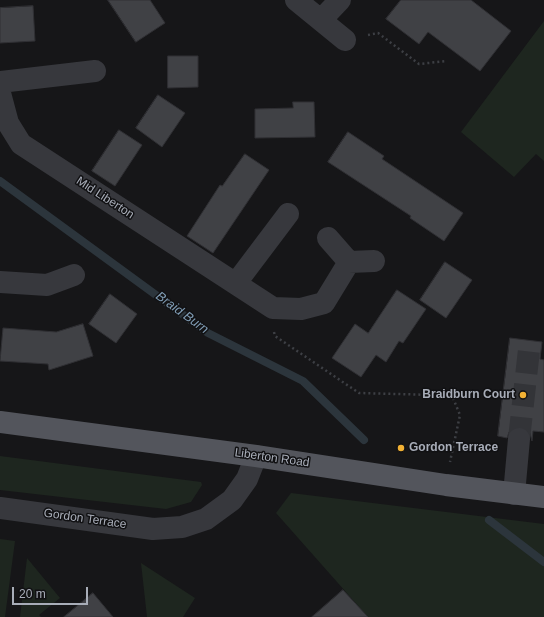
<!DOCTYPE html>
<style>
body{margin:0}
#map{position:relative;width:544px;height:617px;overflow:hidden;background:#161618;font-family:Arial,sans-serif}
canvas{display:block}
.scale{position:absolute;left:12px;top:587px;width:76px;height:18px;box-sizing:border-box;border:2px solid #a8adb8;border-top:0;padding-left:5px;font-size:12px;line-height:14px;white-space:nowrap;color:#a8adb8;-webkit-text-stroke:3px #111113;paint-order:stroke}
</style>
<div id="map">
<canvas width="544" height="617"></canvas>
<div class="scale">20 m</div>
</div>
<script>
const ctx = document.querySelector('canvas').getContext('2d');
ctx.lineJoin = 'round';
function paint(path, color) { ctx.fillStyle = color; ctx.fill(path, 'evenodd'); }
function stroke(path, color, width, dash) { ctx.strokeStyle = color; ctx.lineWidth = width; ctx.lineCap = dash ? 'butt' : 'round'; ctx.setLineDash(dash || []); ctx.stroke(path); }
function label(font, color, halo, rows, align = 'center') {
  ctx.font = font + ' Arial,sans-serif'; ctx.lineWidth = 3; ctx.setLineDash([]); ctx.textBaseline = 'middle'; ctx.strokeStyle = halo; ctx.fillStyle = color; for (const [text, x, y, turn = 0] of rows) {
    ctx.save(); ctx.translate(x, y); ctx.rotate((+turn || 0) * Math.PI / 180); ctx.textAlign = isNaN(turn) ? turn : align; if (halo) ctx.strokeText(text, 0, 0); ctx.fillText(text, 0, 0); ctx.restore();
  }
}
paint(new Path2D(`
 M544,21V161L536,154L514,177L461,132Z
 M0,456L201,482L202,485L191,502L166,509L0,490Z
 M291,493L544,524V617H368L276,513Z
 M0,539L15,541L5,617H0Z
 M27,558L60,598L39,615L41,617H20Z
 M141,563L195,598L183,617H147Z`), '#1e261f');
stroke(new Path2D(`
 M0,181L208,333L303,381L364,440
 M489,520L544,562`), '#2c353c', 8);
const building = new Path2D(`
 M108,0H150L165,23L136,42Z
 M401,0H471L511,31L480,71L428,32L419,44L386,19Z
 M33,6L35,41L0,43V8Z
 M168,56H198V87L168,88Z
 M158,95L185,113L162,147L136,128Z
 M293,102H314L315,137L255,138V109L293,108Z
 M119,130L142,145L115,186L92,171Z
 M348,132L384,156L382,159L463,213L444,241L410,218L411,216L328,162Z
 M245,154L269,170L213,253L187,236L220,185L222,186Z
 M445,262L472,280L446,318L420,300Z
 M397,290L426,309L403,343L399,341L386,362L376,355L361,377L332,358L355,324L368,333Z
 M110,294L137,314L116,343L89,324Z
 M83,324L93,356L49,370L48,364L0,361L3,328L56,332Z
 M510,338L542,342L540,359L544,360V432L533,431L532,441L530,433L526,429L521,427L513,428L509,432L507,438L498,436Z
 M343,590L368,617H312Z
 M93,593L113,617H64Z`);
paint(building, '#404145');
stroke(building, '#303034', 1);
stroke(new Path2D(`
 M519,439L530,341`), '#333438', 22, [22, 11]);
stroke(new Path2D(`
 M368,35L378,33L419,64L447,61
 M274,332L275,336L359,393L434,395L453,398L460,415L450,462`), '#3d3f44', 2.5, [2, 3]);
stroke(new Path2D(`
 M296,0L345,40
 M321,20L340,0
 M0,82L95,71
 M0,93L8,123L21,144L273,308L301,309L324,303L349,262
 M328,238L349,262L374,261
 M0,282L47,285L74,275
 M236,283L288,214
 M514,494L519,439
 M0,508L153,529L182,527L206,519L232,500L247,479L256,456`), '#37383d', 22);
stroke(new Path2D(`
 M0,422L256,456L446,485L544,497`), '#53555c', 22);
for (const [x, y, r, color] of [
 [523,395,4,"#f2b134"],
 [401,448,4,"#f2b134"]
]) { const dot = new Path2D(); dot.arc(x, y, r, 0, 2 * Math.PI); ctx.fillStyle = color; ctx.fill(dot); stroke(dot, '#111113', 1.5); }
label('12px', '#a8adb8', '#111113', [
 ["Mid Liberton",105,198,33],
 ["Liberton Road",272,458,8],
 ["Gordon Terrace",85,519,8]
]);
label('bold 12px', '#a8adb8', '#111113', [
 ["Braidburn Court",515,395],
 ["Gordon Terrace",409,448,"left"]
], 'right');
label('italic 13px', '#7f9bb3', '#111113', [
 ["Braid Burn",182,313,36]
]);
</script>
